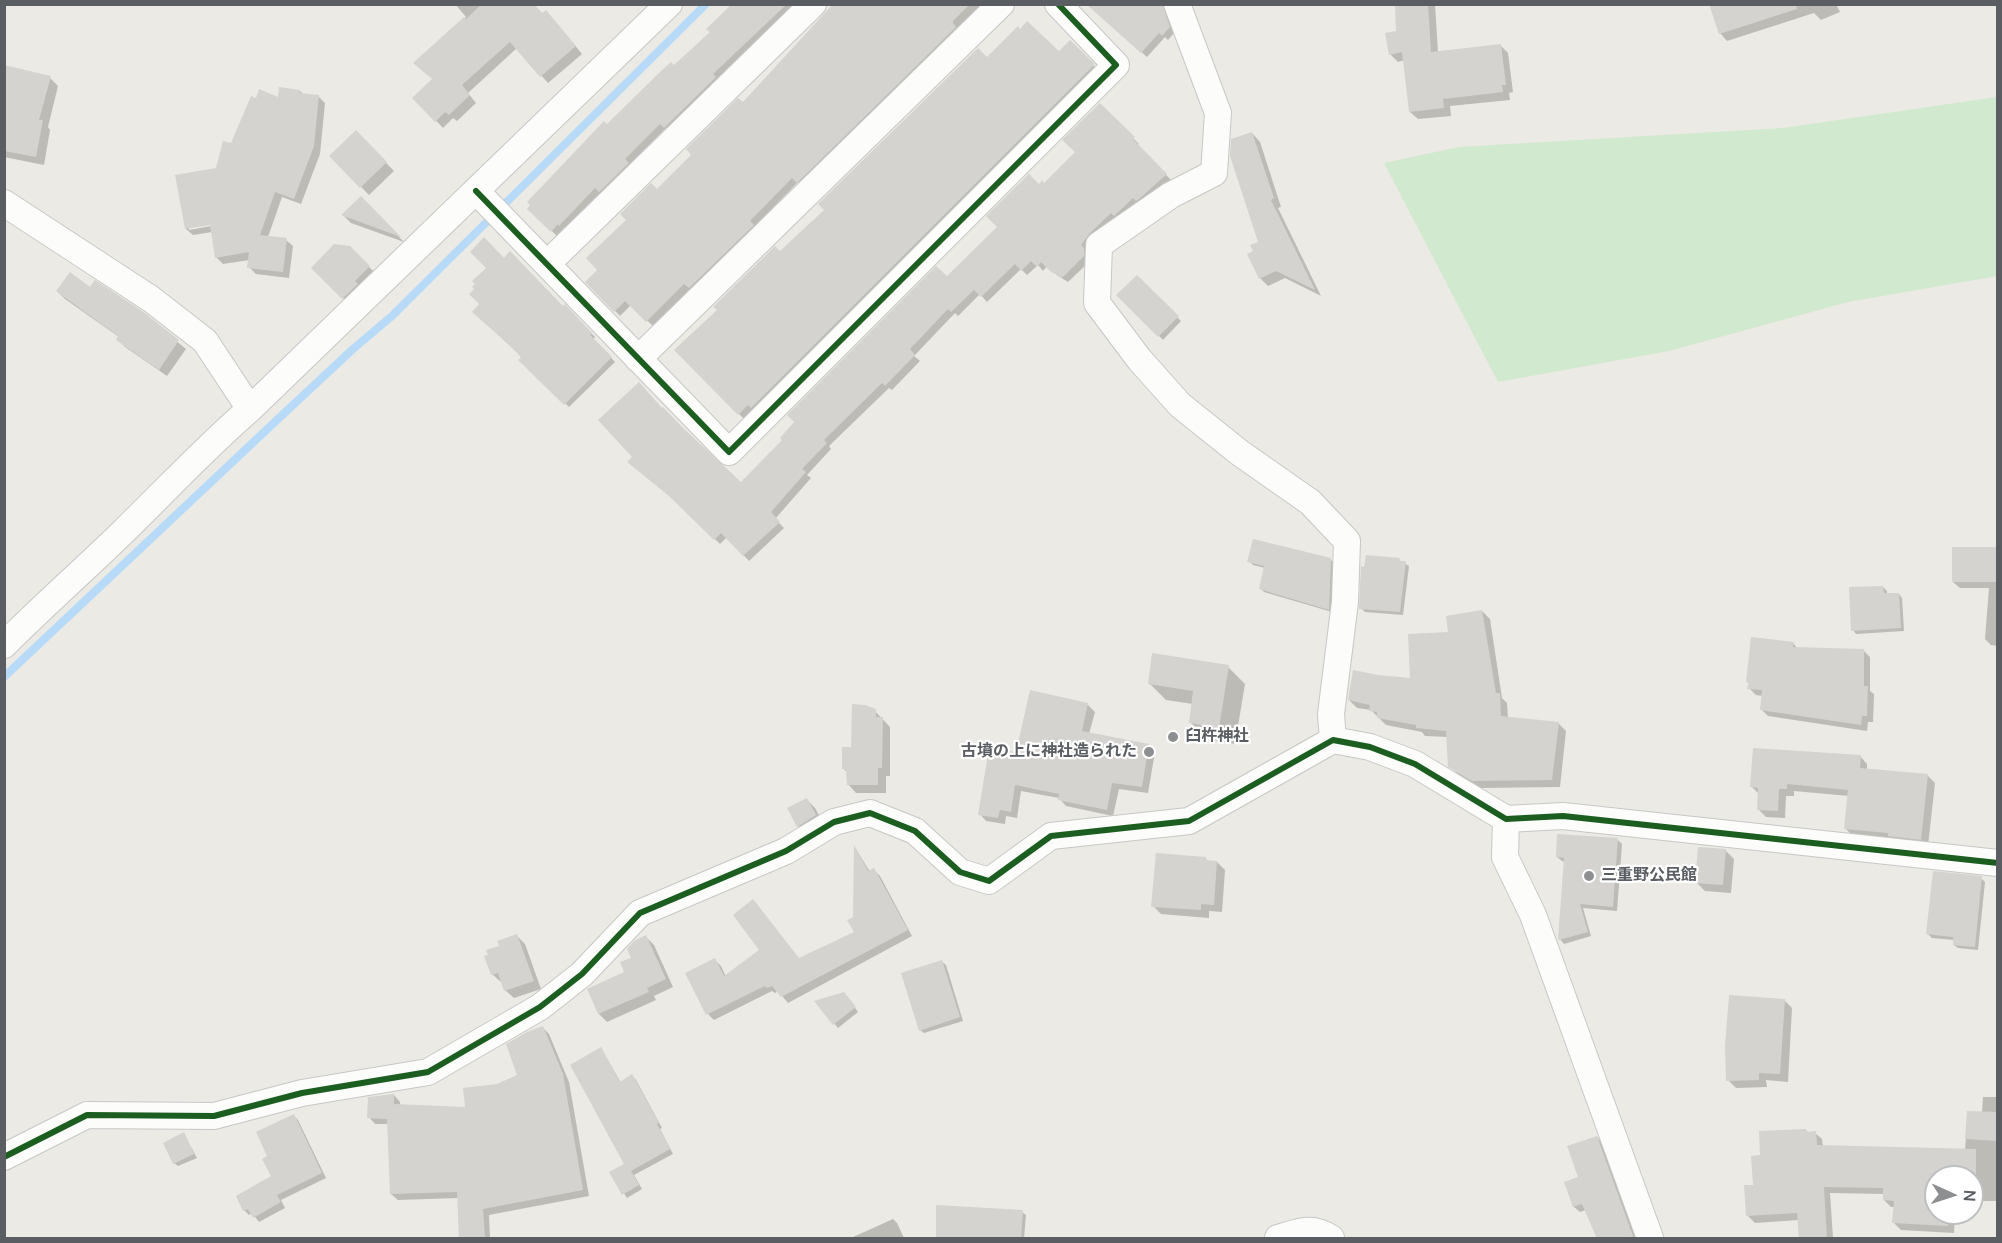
<!DOCTYPE html>
<meta charset="utf-8">
<style>
body{margin:0}
#map{position:relative;width:2002px;height:1243px;overflow:hidden;background:#ebeae4;font-family:Manrope,sans-serif}
canvas{display:block}
.frame{position:absolute;inset:0;border:6px solid #5a5e63;pointer-events:none}
.north{position:absolute;left:1924px;top:1165px;width:60px;height:60px;box-sizing:border-box;background:#fff;border:2px solid #bdbfc1;border-radius:50%;rotate:93deg;font-size:16px;font-weight:700;line-height:24px;text-align:center;color:#5a5e63}
.north::after{content:'';display:block;margin:auto;width:21px;height:27px;background:#8d8f90;clip-path:polygon(50% 0,100% 100%,50% 72%,0 100%)}
</style>
<div id="map">
<canvas width="2002" height="1243"></canvas>
<div class="frame"></div>
<div class="north">N</div>
</div>
<script>
const ctx = document.querySelector('canvas').getContext('2d');
ctx.lineJoin = 'round';
function paint(path, color) { ctx.fillStyle = color; ctx.fill(path, 'evenodd'); }
function stroke(path, color, width, dash) { ctx.strokeStyle = color; ctx.lineWidth = width; ctx.lineCap = dash ? 'butt' : 'round'; ctx.setLineDash(dash || []); ctx.stroke(path); }
function label(font, color, halo, rows, align = 'center') {
  ctx.font = font + ' Manrope,"Noto Sans JP",sans-serif'; ctx.lineWidth = 4.5; ctx.setLineDash([]); ctx.textBaseline = 'middle'; ctx.strokeStyle = halo; ctx.fillStyle = color; for (const [text, x, y, turn = 0] of rows) {
    ctx.save(); ctx.translate(x, y); ctx.rotate((+turn || 0) * Math.PI / 180); ctx.textAlign = isNaN(turn) ? turn : align; if (halo) ctx.strokeText(text, 0, 0); ctx.fillText(text, 0, 0); ctx.restore();
  }
}
paint(new Path2D(`
 M1997,97V276L1848,302L1669,351L1498,382L1384,163L1459,147L1783,128Z`), '#d1e9ce');
paint(new Path2D(`
 M455,4H532L542,15L553,19L582,54L548,83L517,48L468,93L476,103L457,121L453,118L443,128L415,98L434,80L415,63L466,17Z
 M727,4H797L671,132L666,128L629,165L633,169L605,197L601,193L565,230L564,228L557,236L529,209L607,126L712,32L730,8Z
 M835,4H989L803,187L798,182L754,227L758,231L695,292L691,288L653,326L631,305L620,316L587,282L599,270L657,191L743,105Z
 M1092,4H1166L1163,8L1167,12L1174,33L1168,40L1165,37L1147,57L1104,19Z
 M1396,4H1435L1438,53L1500,45L1508,53L1513,92L1509,93L1510,100L1450,106L1451,116L1418,119L1410,112L1405,60L1398,62L1390,54L1398,33Z
 M1711,4H1836L1840,12L1821,20L1814,13L1727,41L1720,33Z
 M1070,42L1098,70L757,412L754,409L744,419L676,350L987,59L1059,53Z
 M4,68L50,78L58,86L48,127L50,130L44,165L4,157Z
 M300,91L304,95L318,96L325,103L320,154L301,204L282,197L268,237L286,240L293,246L289,278L256,274L249,267L250,260L223,264L216,257L212,232L193,235L186,229L231,145L279,99ZM217,222V225L189,230V227Z
 M1100,105L1139,144L1137,145L1171,180L1145,204L1095,238L1085,252L1089,255V262L1068,282L1058,276L1047,266L1043,271L1038,265L1027,275L1021,269L987,302L980,294L958,316L955,313L914,356L920,361L892,390L889,388L829,446L831,449L807,475L811,478L775,519L784,528L749,561L727,537L720,544L676,501L662,410L741,485L1039,186L1045,185L1077,152Z
 M356,132L394,171L369,195L331,156Z
 M1252,133L1260,142L1281,207L1278,208L1321,296L1285,278L1268,286L1260,278L1255,252L1260,242Z
 M361,198L404,242L351,223L343,215Z
 M349,247L377,275L351,306L313,268Z
 M504,260L563,308L565,306L595,337L593,339L615,362L569,407L520,360L523,358L474,312L481,304Z
 M1137,277L1181,321L1163,340L1119,295Z
 M90,289L141,312L186,349L167,376L125,347L118,339L119,337L65,299L57,291Z
 M1998,548V646L1991,645L1985,639L1989,588H1960L1953,582Z
 M1331,560L1335,564L1332,612L1264,592L1260,588L1265,568L1253,565L1249,561Z
 M1399,560L1409,566L1403,615L1365,612L1361,608Z
 M1883,587L1887,591V595L1899,594L1902,598L1904,631L1856,634L1853,630Z
 M1482,611L1490,619L1502,698L1507,703L1508,718L1558,723L1566,731L1560,787L1481,788L1458,774L1450,766L1448,737L1425,736L1422,732L1386,725L1371,710L1357,708L1349,700L1412,679L1450,633Z
 M1793,643L1798,649L1864,651L1870,657V691L1874,694L1873,722H1868L1867,731L1768,716L1761,709L1763,696L1756,695L1749,688L1750,684L1747,682Z
 M1228,667L1245,684L1235,744L1207,739L1190,722L1193,704L1166,700L1149,683Z
 M1031,691L1088,705L1095,712L1089,734L1148,745L1155,752L1148,793L1119,789L1113,816L1066,806L1059,798L1021,791L1017,818L1006,816L1005,824L986,821L980,814L1017,754Z
 M875,711L890,727V776H886V793H856L848,784V773L843,768Z
 M1860,756L1867,764V770L1928,776L1935,783L1928,846L1853,836L1846,829L1849,796L1794,791V796H1786L1785,818L1766,817L1758,809L1759,794L1752,787Z
 M807,800L815,808L824,824L806,834L798,826Z
 M1618,840L1622,844L1617,911L1583,908L1591,936L1564,944L1560,939L1566,862L1562,861L1557,857Z
 M856,849L870,872L874,870L880,876L912,936L788,1003L778,991L775,993L772,991L714,1020L708,1014L715,960L721,966L726,977L800,960L856,933Z
 M1725,850L1734,859L1731,893L1705,891L1696,882Z
 M1205,858L1208,861L1217,862L1225,870L1222,912L1209,911V918L1161,914L1153,906Z
 M1981,878L1985,882L1978,950L1958,948L1954,945V940L1932,938L1928,934Z
 M517,936L525,944L541,989L514,998L505,990L502,982H501L492,974L500,947Z
 M646,937L654,945L673,987L654,996L656,1000L607,1022L599,1014L589,990L626,972Z
 M942,962L946,965L963,1021L924,1033L920,1030Z
 M847,997L858,1012L838,1028L817,1002Z
 M1784,1000L1792,1008L1788,1082L1766,1080L1767,1087L1736,1088L1728,1080Z
 M543,1028L549,1034L569,1082L589,1196L489,1215L490,1238H461L458,1198L398,1200L391,1194L388,1124H375L369,1117L394,1095L400,1102V1106L467,1108L497,1085L519,1076Z
 M604,1053L621,1083L632,1076L636,1080L662,1128L660,1129L673,1154L634,1175L642,1189L627,1198L611,1173L626,1164Z
 M1983,1097H1998V1201H1972V1177H1936V1213H1955L1954,1233L1901,1230L1894,1223L1895,1207H1891L1884,1200L1885,1194L1830,1193L1833,1238H1801L1799,1220L1755,1223L1748,1216L1762,1157L1806,1130L1809,1133H1815L1822,1139L1823,1147L1965,1150L1968,1112L1982,1113Z
 M294,1116L298,1120L326,1178L281,1200L285,1208L259,1222L252,1213L249,1215L244,1210L273,1177L269,1157Z
 M184,1134L197,1158L178,1166L174,1163Z
 M1597,1137L1602,1143L1637,1238H1598L1586,1210L1580,1212L1574,1207L1566,1183L1580,1178Z
 M1022,1212L1026,1215L1024,1238H937Z
 M893,1219L897,1223L904,1238H851Z`), '#0003');
stroke(new Path2D(`
 M4,677L278,419L353,349L392,316L706,4`), '#b6daf7', 8);
paint(new Path2D(`
 M482,4H534L542,13L546,10L576,46L540,77L510,42L462,85L470,95L449,115L445,112L435,122L412,98L432,79L413,63L464,17L466,19Z
 M732,4H787L713,74L716,77L664,128L660,124L625,159L629,163L599,192L595,188L559,226L558,224L551,232L527,209L530,205L527,202L604,121L607,124L659,73L671,62L674,65L710,32L706,29Z
 M833,4H970L953,21V23L956,27L797,183L792,178L750,221L754,225L689,288L684,284L646,322L625,301L614,312L585,282L597,270L586,258L626,220L620,214L651,183L657,189L691,155L686,149L738,98L743,102Z
 M1086,4H1162L1170,27L1162,36L1159,33L1141,53Z
 M1395,4H1428L1431,52L1501,44L1506,85H1502L1503,92L1443,99L1444,108L1409,112L1402,52L1389,55L1385,33L1396,31Z
 M1709,4H1796L1797,9L1719,34Z
 M1027,21L1059,51L1070,40L1095,64L751,408L748,405L738,415L674,350L717,310L713,307L775,246L780,251L824,210L818,204L978,48L987,57L1018,26L1020,29Z
 M4,65L51,76L39,120H43L36,157L4,151Z
 M279,87L300,90V93L319,95L314,146L294,199L275,192L260,235L287,238L283,272L247,268L249,252L215,258L210,225L185,229L175,175L216,168L223,141L231,143L251,96L256,98L259,89L278,97Z
 M1100,103L1135,137L1133,139L1167,174L1139,199L1136,201L1133,198L1114,216L1111,213L1090,233L1081,245L1084,248V256L1062,278L1050,271L1041,262L1037,267L1031,261L1021,271L1015,264L981,297L974,290L951,312L948,309L910,349L915,355L885,386L882,383L824,440L827,443L802,469L806,472L771,512L780,522L743,556L721,533L714,540L669,496L627,462L632,457L598,420L639,382L662,408L663,407L682,427L741,482L782,440L780,438L794,422L787,415L936,266L947,276L997,227L986,216L1029,174L1039,184L1042,180L1044,183L1075,152L1062,140Z
 M356,130L387,162L360,188L329,156Z
 M1252,132L1274,198L1271,200L1315,290L1276,271L1259,279L1247,254L1253,251L1250,245L1258,242L1230,156L1231,139Z
 M361,196L401,237L341,215Z
 M484,237L504,258L510,251L563,306L565,304L592,333L590,335L612,357L564,405L518,360L521,358L515,350L472,312L479,304L469,294L474,289L472,287L475,284L472,281L486,268L470,252Z
 M334,244L350,246L370,266L355,281L358,284L342,299L311,268Z
 M70,272L90,287L95,280L142,311L179,340L159,370L116,340L118,336L56,291Z
 M1137,275L1179,316L1158,337L1116,295Z
 M1253,539L1331,558L1329,610L1259,589L1264,566L1247,562Z
 M1952,547H1998V582H1952Z
 M1366,555L1400,558L1399,561H1406L1400,612L1359,609L1361,566L1364,567Z
 M1883,586L1884,593H1899L1901,628L1851,631L1849,587Z
 M1482,610L1496,693H1500L1501,716L1559,722L1552,780L1472,781L1448,767L1446,731L1416,728V725L1377,718V712L1369,711L1370,705L1348,700L1353,670L1378,675L1410,678L1408,634L1448,632L1446,616Z
 M1751,637L1794,642L1793,647L1864,649V686H1868L1867,716H1862L1861,725L1760,710L1762,690L1747,689L1749,682H1746Z
 M1152,653L1229,665L1219,728L1189,723L1193,691L1148,684Z
 M1030,690L1088,703L1082,731L1149,744L1142,787L1112,783L1107,810L1058,800L1059,794L1015,785L1011,812L1000,810L998,818L978,815L989,748L1016,752Z
 M852,704L865,705L876,709V717H883L882,768H878V785H847L846,769H842V747H851Z
 M1753,748L1861,755L1860,768L1928,774L1921,840L1888,836V833L1844,829L1848,790L1787,784V789H1779L1778,811L1757,810L1758,788L1750,787Z
 M807,798L816,815L797,827L787,808Z
 M1557,834L1618,838L1613,907L1580,904L1588,932L1558,940L1564,858L1556,857Z
 M854,845L868,871L874,868L908,930L781,997L772,986L767,988L765,986L706,1015L685,973L715,958L724,976L759,950L733,915L753,899L799,958L854,932L847,920L853,917Z
 M1698,847L1726,849L1723,885L1695,883Z
 M1156,853L1206,857V860L1217,861L1214,905L1201,904V910L1151,907Z
 M1933,871L1982,876L1975,947L1953,945V937L1926,934Z
 M517,934L534,981L504,991L498,973L491,975L484,956L488,955L486,950L499,946L497,941Z
 M646,935L666,979L647,988L649,992L598,1014L587,989L624,972L620,962L631,958L627,949L634,941Z
 M942,960L960,1017L919,1031L901,973Z
 M844,992L856,1007L833,1025L814,1001Z
 M1729,995L1785,999L1780,1074L1759,1073V1080L1726,1081L1725,1046Z
 M543,1026L563,1074L583,1190L483,1209L485,1238L459,1239L457,1192L390,1194L387,1119L367,1118L368,1097L394,1094V1104L465,1107L463,1088L497,1084L517,1075L506,1044L527,1032Z
 M601,1047L620,1082L632,1074L659,1123L657,1124L670,1149L631,1171L639,1185L622,1195L609,1172L624,1164L570,1065Z
 M1967,1111L1998,1112V1141L1965,1139Z
 M294,1114L322,1173L277,1195L281,1202L253,1218L248,1209L243,1211L236,1196L271,1176L262,1159L267,1156L256,1132Z
 M1806,1129L1807,1132L1816,1131L1817,1145L1976,1149V1195H1972V1177H1936V1213H1949L1948,1226L1892,1223L1894,1201L1883,1200V1188L1824,1187L1827,1239H1799L1797,1213L1746,1216L1744,1185H1753L1751,1156L1760,1155L1759,1131Z
 M184,1132L194,1154L173,1164L163,1143Z
 M1597,1136L1634,1239H1597L1582,1204L1573,1207L1564,1182L1578,1177L1567,1146Z
 M936,1205L1023,1210L1021,1239H936Z`), '#d4d3cf');
const minor = new Path2D(`
 M1177,4L1218,113L1214,173L1171,195L1099,245L1097,303L1139,359L1180,405L1240,453L1310,502L1347,541L1345,602L1331,714L1333,740
 M476,191L729,452L1116,65L1058,4
 M4,203L151,299L205,341L250,409
 M547,264L813,4
 M638,359L1001,4
 M4,645C43,606 85,569 124,531C166,490 206,447 250,409L669,4
 M1506,819L1505,857L1533,915L1650,1238
 M4,1157L87,1115L214,1116L302,1093L428,1072L540,1007L582,974L640,913L786,851L834,822L870,813L915,831L960,872L989,881L1051,836L1189,821L1333,740L1370,747L1415,764L1506,819L1563,816L1998,863
 M1278,1238C1298,1232 1312,1225 1331,1238`);
stroke(minor, '#c7c7c5', 28);
stroke(minor, '#fcfcfb', 26);
stroke(new Path2D(`
 M476,191L729,452L1116,65L1058,4
 M4,1157L87,1115L214,1116L302,1093L428,1072L540,1007L582,974L640,913L786,851L834,822L870,813L915,831L960,872L989,881L1051,836L1189,821L1333,740L1370,747L1415,764L1506,819L1563,816L1998,863`), '#1b5e20', 6);
for (const [x, y, r, color] of [
 [1173,737,6,"#8d8f90"],
 [1149,752,6,"#8d8f90"],
 [1589,876,6,"#8d8f90"]
]) { const dot = new Path2D(); dot.arc(x, y, r, 0, 2 * Math.PI); ctx.fillStyle = color; ctx.fill(dot); stroke(dot, '#fff', 2); }
label('bold 16px', '#5a5e63', '#fff', [
 ["臼杵神社",1185,737],
 ["古墳の上に神社造られた",1137,752,"right"],
 ["三重野公民館",1601,876]
], 'left');
</script>
